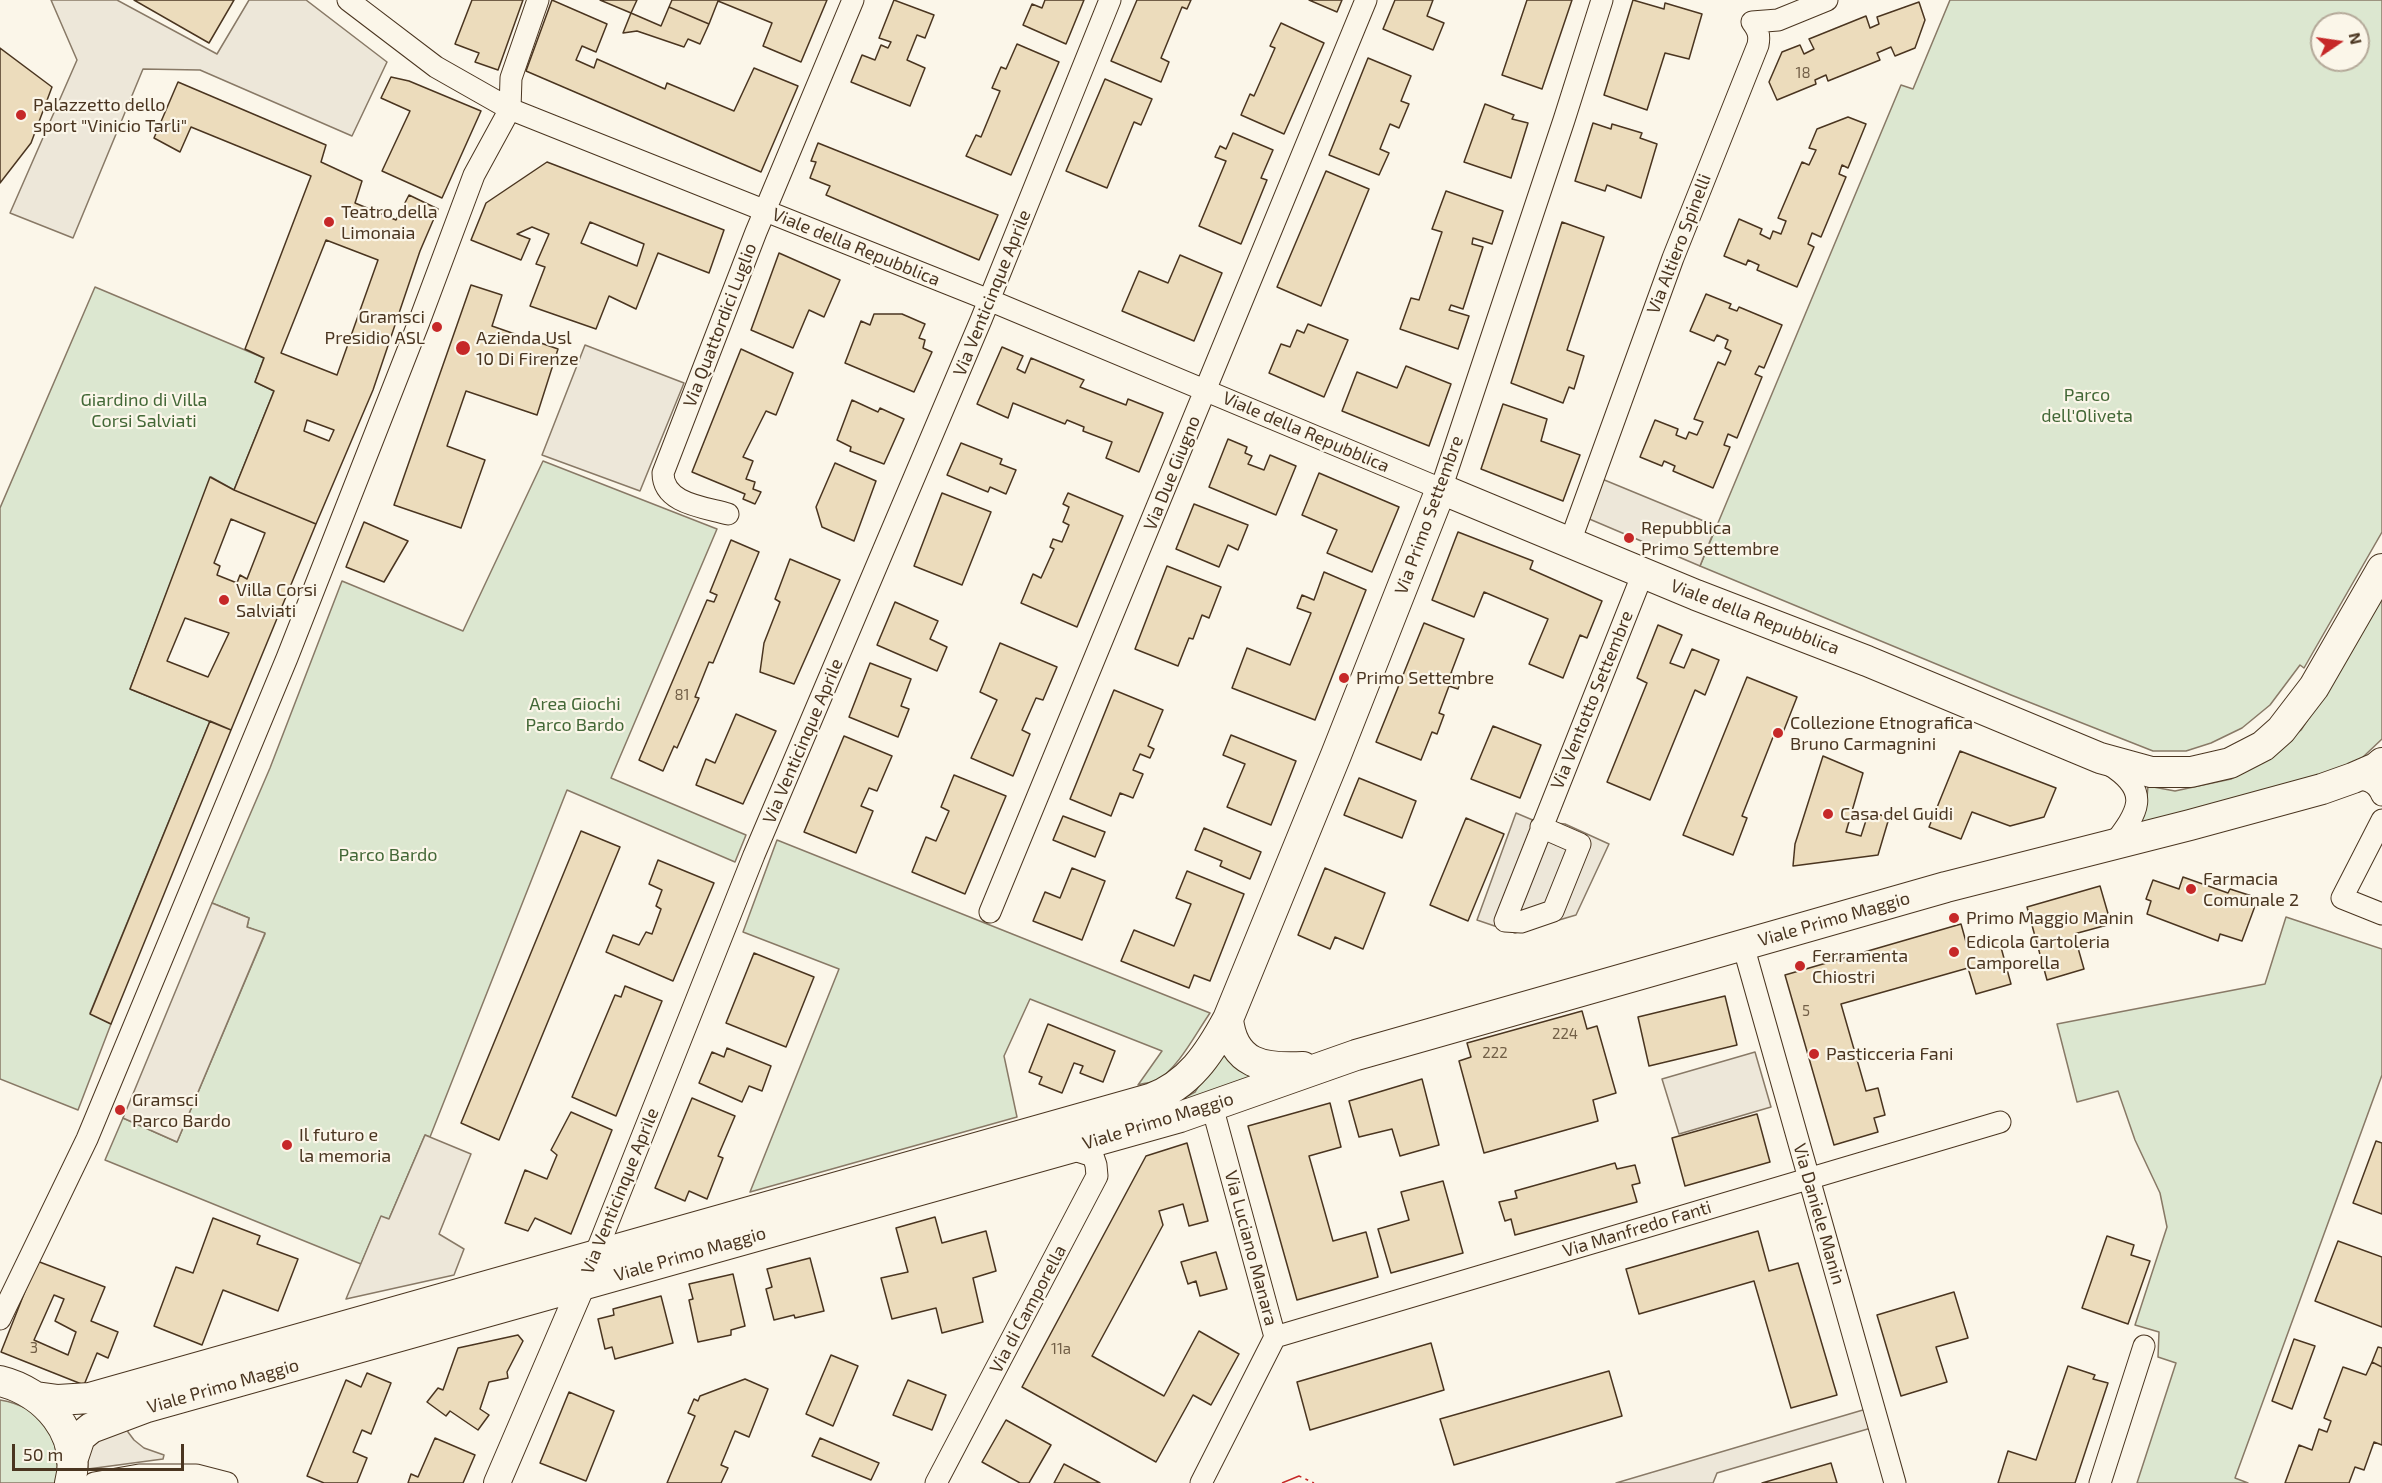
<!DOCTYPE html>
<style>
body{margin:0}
#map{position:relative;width:2382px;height:1483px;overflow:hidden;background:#fbf6e9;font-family:"Exo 2",sans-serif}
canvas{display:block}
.north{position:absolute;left:2310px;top:12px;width:60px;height:60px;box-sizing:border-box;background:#fbf6e9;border:2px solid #b4a999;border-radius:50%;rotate:77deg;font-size:16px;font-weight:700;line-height:24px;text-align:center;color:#4a3520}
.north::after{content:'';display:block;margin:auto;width:21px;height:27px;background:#c62828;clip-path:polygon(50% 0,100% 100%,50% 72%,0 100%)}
.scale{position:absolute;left:12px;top:1444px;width:172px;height:27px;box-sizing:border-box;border:3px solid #4a3520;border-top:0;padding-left:8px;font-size:18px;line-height:21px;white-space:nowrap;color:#4a3520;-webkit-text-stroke:4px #fbf6e9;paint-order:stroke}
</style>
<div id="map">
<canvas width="2382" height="1483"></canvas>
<div class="north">N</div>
<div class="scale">50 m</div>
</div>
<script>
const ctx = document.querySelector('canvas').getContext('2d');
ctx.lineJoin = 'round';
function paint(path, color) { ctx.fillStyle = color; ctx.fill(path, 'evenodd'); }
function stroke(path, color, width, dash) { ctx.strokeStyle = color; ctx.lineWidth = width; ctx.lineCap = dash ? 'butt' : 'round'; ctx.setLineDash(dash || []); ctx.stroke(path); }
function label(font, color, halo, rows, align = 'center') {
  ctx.font = font + ' "Exo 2",sans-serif'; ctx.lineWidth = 4.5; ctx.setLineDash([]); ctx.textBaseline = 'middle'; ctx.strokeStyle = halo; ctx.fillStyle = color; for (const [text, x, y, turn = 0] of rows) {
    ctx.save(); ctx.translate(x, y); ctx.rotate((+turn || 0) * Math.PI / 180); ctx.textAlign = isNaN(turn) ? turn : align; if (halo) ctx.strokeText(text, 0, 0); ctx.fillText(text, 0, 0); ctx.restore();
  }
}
const green = new Path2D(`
 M1950,0H2382V532L2304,668L2300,665L2270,705L2242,728L2211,743L2186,751H2153L2011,695L1700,566L1901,85L1913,89ZM2322,24H2358V60H2322Z
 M95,287L264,358L255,382L274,391L234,490L211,477L130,689L210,721L90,1013L111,1024L78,1110L0,1079V508Z
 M543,461L717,529L611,778L746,835L735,862L567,790L430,1137L425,1135L389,1219L381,1217L361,1264L105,1160L123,1118L177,1142L265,934L247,927L249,918L212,903L270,768L342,581L463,631Z
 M2382,598V739L2363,757L2341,772L2137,829L2146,809L2148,786L2175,791L2231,779L2260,763L2301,730L2348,657Z
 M777,840L1210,1013C1196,1033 1178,1069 1156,1081C1151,1083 1143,1083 1138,1085L1162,1051L1030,999L1004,1056L1017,1117L750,1192L839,969L743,932Z
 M2286,917L2382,949V1075L2235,1478L2248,1483H2137L2176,1363L2158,1357L2159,1332L2135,1325L2167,1227L2160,1193L2135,1140L2118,1091L2077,1102L2057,1024L2265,984Z
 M1221,1050L1259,1078L1183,1104L1182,1099L1195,1092Z
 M0,1400C44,1407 63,1441 56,1483H0Z`);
paint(green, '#dce7d0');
stroke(green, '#887966', 1.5);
const parking = new Path2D(`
 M51,0H117L217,54L249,0H306L387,62L352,136L200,70L143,69L73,238L10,213L77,60Z
 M585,345L684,383L640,491L542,455Z
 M1602,479L1716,526L1700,566L1587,518Z
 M1516,813L1535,821L1565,824L1609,844L1576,915L1515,933L1477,920Z
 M212,903L249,918L247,927L265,933L177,1142L123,1118Z
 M1755,1052L1771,1107L1679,1134L1662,1079Z
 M425,1135L471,1154L439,1234L464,1249L454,1275L346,1299L381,1216L389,1219Z
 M1873,1407L1878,1426L1717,1473L1713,1483H1616Z
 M127,1425L128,1432L134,1440L144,1448L164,1455L163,1459L88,1469V1456L94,1442Z`);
paint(parking, '#ede7d9');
stroke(parking, '#887966', 1.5);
const building = new Path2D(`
 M134,0H234L209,43Z
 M472,0H523L498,70L475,62L479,53L455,44Z
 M552,0L607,24L596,52L582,46L576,60L594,68L597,59L665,89L667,83L734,111L754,68L798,86L761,172L526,71Z
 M600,0H637L631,13Z
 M672,0H827L801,62L763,46L772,23L718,1L709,24L669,7Z
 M894,0L934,15L925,38L917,35L907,60L925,68L910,106L851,82L862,55L875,60L881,45L888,48L891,42L879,38Z
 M1045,0H1084L1066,44L1023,25L1032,4L1042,8Z
 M1137,0H1191L1187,9L1182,7L1161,58L1169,62L1161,82L1111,61Z
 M1309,0H1342L1337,12Z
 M1395,0H1433L1427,16L1444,23L1433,50L1383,29Z
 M1527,0H1572L1542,89L1502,75Z
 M1633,0L1664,9L1665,3L1702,14L1689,59L1665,53L1647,110L1604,95Z
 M1919,2L1925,20L1915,48L1895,56L1891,47L1877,53L1880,60L1828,81L1826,75L1815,80L1816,84L1777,100L1769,82L1782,52L1800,45L1804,54L1814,49L1809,39L1866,16L1870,28L1879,24L1877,17Z
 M669,7L709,24L700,44L688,39L684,47L637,31L623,33L631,13L661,26Z
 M1281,23L1324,43L1284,134L1241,115L1250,94L1254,96L1275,48L1270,46Z
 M1017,44L1059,62L1011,175L966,156L976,135L981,137L1000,91L992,88L1001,67L1006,69Z
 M0,48L52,87L31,143L0,183Z
 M1368,58L1411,76L1401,101L1409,104L1399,128L1390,124L1380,149L1389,153L1379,175L1329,155Z
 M391,77L409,81L481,111L442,198L382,171L410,111L381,98Z
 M1105,79L1152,99L1141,125L1134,122L1107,188L1066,171Z
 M178,82L326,145L321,162L362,181L355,203L396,220L409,195L438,209L420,251L373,390L316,524L234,490L274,391L255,382L264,358L245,349L311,176L191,127L180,152L154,138ZM326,240L378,260L337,375L281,353ZM307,420L334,430L329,441L304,431Z
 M1485,104L1514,115L1512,119L1528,123L1511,178L1464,162Z
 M1848,117L1866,124L1848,168L1842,165L1839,174L1846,177L1821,237L1812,233L1808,244L1814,247L1797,287L1757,270L1759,265L1748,260L1746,265L1724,256L1739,219L1762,229L1760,234L1770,239L1773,231L1781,234L1786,221L1778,218L1802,162L1809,165L1816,150L1809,148L1817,129Z
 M1593,123L1611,129L1612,124L1642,133L1640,138L1657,144L1641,198L1607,185L1605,191L1575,181Z
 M1233,133L1273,150L1261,178L1267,180L1241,244L1199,226L1226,161L1215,157L1220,146L1226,149Z
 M818,143L998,215L979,260L826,195L830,186L810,178L816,162L811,161Z
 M547,162L724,230L709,273L658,253L636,309L609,296L596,329L530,306L545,267L536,264L549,234L532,227L517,234L530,239L521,260L471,240L486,203ZM590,222L644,244L637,266L581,243Z
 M1326,171L1369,189L1321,306L1277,287Z
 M1446,191L1503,211L1492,244L1473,238L1472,244L1483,247L1463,309L1451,305L1449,310L1469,316L1458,349L1400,329L1411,298L1419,300L1442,232L1432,229Z
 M1562,222L1604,237L1567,350L1584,356L1574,389L1569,387L1563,403L1511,383Z
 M779,253L840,280L824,317L809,310L793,348L751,330Z
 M1180,255L1222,273L1194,341L1122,311L1139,271L1168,283Z
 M471,285L502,295L492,326L558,349L537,415L466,391L447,446L485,460L461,528L394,505Z
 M1706,294L1731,304L1729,308L1737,311L1739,307L1782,325L1764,368L1759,366L1755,374L1762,377L1737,438L1728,434L1724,445L1730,447L1713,488L1673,471L1675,466L1664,461L1662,466L1640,457L1655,420L1678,429L1676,435L1686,439L1689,432L1697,435L1703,422L1694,419L1718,362L1725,365L1731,351L1725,348L1728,340L1717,335L1714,341L1690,331Z
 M874,314H902L925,324L919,338L925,340L923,348L932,352L914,392L845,363L861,321L870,325Z
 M1308,324L1348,340L1324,397L1269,373L1281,344L1290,347L1297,330L1304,333Z
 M1002,347L1023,356L1017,369L1025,373L1031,358L1084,380L1080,387L1126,405L1128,399L1163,413L1139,472L1106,458L1112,442L1083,431L1084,427L1067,420L1065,424L1013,403L1008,418L977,404Z
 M741,349L793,373L776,415L766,411L743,457L753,461L746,479L755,482L753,489L761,492L755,504L743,499L745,494L692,472Z
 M1406,366L1451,384L1429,446L1342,411L1357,372L1397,388Z
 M852,400L878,412L880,408L904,419L884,464L850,451L851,447L837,440Z
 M1503,404L1547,419L1541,441L1580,455L1563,501L1481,469Z
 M1228,439L1247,447L1245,453L1252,456L1248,464L1264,470L1270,455L1296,466L1276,515L1209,487Z
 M961,443L1002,459L1000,464L1016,470L1006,494L990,487L988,492L947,475Z
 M835,463L876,481L854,541L822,527L816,507Z
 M1319,473L1399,507L1372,572L1327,553L1337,530L1302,515Z
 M210,477L234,490L316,524L231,730L130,689ZM231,519L265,533L247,579L240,575L237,583L217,575L220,566L214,563ZM185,618L229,633L208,677L167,661Z
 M942,493L991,512L962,585L914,566Z
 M1068,493L1123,516L1077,627L1021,603L1033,574L1041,578L1054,549L1050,547L1053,539L1062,542L1069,525L1063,522L1069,507L1063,504Z
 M1194,504L1248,525L1238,550L1228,545L1219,567L1176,549Z
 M364,522L408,541L384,582L346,567Z
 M1458,532L1533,561L1530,569L1602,601L1587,638L1580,635L1563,678L1529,664L1548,619L1484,592L1474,617L1432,600Z
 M731,540L759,552L713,663L709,662L695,697L699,698L677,748L674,746L663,771L639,760L707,600L714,602L717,595L710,592Z
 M790,559L840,580L794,684L760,672L764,643L780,602L775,599Z
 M1167,566L1221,587L1209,618L1202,615L1193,639L1189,638L1178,666L1135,649Z
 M1324,572L1366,590L1315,720L1232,688L1247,648L1290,665L1311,613L1297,608L1302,595L1314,600Z
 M895,602L938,621L930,639L947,647L937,671L877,645Z
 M1424,623L1464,639L1451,673L1462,677L1458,689L1449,686L1439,713L1444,715L1437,734L1432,732L1421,760L1376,742Z
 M1658,625L1682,635L1670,663L1684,668L1692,649L1719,660L1705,695L1695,690L1650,800L1607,782L1647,683L1637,678Z
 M1000,643L1057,667L1043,700L1036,698L1022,730L1030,734L1013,776L971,758L997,700L980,692Z
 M870,663L911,679L901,706L909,709L898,737L849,717Z
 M1747,677L1797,697L1782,735L1775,732L1742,816L1747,818L1733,855L1683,835Z
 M1114,690L1163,710L1148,746L1154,749L1150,758L1140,754L1133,770L1143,774L1133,798L1120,793L1111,816L1070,799Z
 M736,714L776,731L743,804L696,785L706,759L715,763Z
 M210,721L231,730L111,1024L90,1014Z
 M1493,726L1541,745L1520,798L1471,779Z
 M1231,735L1296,761L1271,825L1227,807L1245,764L1223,755Z
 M844,736L892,756L877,791L869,788L861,806L873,811L856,853L804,832Z
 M1960,751L2056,788L2044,817L2010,826L1972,812L1961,839L1929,827Z
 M1823,756L1863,773L1846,832L1861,836L1869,811L1889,818L1878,855L1793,866L1795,844Z
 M954,775L1006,796L965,894L912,872L926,837L936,841L949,811L941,807Z
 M1359,778L1416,801L1402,838L1344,815Z
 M1063,816L1105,832L1095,857L1053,840Z
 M1466,818L1504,834L1468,921L1430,905Z
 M1204,828L1261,852L1250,879L1220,866L1222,861L1195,850Z
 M581,831L620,847L499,1140L461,1123Z
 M658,860L714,883L673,981L606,952L613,935L639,945L646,932L652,934L661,909L656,906L662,890L649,884Z
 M1072,868L1105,881L1082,940L1033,921L1045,892L1060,898Z
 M1325,868L1385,893L1363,949L1335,937L1330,949L1298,935Z
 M1187,871L1244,894L1210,981L1194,975L1189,988L1121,961L1134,930L1174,946L1191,904L1176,898Z
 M2183,877L2228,893L2230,889L2258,898L2242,941L2220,934L2218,941L2147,914L2151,901L2146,899L2153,880L2179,889Z
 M2100,886L2111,924L2074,934L2084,969L2047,980L2027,907Z
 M1961,924L1968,949L1999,940L2011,984L1976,994L1968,968L1841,1004L1866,1091L1878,1088L1885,1115L1874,1118L1878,1132L1834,1145L1785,975Z
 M754,953L814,977L786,1047L726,1023Z
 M625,986L662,1001L616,1116L572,1097L615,995L621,997Z
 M1725,996L1737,1045L1649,1066L1638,1017Z
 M1582,1011L1587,1029L1597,1026L1616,1093L1593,1100L1598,1121L1484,1153L1459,1061L1471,1057L1467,1043Z
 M1048,1024L1115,1051L1103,1082L1080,1073L1083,1066L1074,1063L1062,1093L1039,1084L1042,1077L1029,1072Z
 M727,1048L771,1066L762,1091L749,1086L742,1102L699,1083L712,1052L724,1057Z
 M1422,1079L1439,1145L1400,1156L1392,1129L1359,1137L1349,1101Z
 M692,1098L735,1116L718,1156L723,1158L707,1199L689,1191L685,1201L655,1188Z
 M1330,1103L1341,1147L1309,1156L1333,1241L1366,1232L1378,1277L1297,1300L1248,1126Z
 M571,1112L612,1130L571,1234L535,1218L528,1231L505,1223L525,1170L547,1179L557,1155L551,1150Z
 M1757,1114L1770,1162L1685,1186L1672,1138Z
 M2376,1141L2382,1143V1214L2353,1203Z
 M1187,1143L1208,1221L1189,1226L1183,1204L1159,1211L1163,1225L1092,1356L1164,1396L1199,1331L1239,1354L1211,1405L1193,1395L1156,1462L1022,1387L1146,1156Z
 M1615,1163L1617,1169L1635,1165L1640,1183L1632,1185L1637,1202L1515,1235L1511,1219L1505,1221L1499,1202L1517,1198L1515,1191Z
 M1443,1181L1463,1253L1391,1273L1378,1229L1409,1220L1401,1192Z
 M935,1217L942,1243L986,1231L996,1271L973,1278L983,1322L942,1333L936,1308L892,1319L881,1278L908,1272L896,1228Z
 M213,1218L260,1236L257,1244L298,1259L278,1311L223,1290L202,1345L154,1326L176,1267L193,1273Z
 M1758,1231L1769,1271L1798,1263L1837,1395L1791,1408L1754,1281L1639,1314L1626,1269Z
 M2107,1236L2134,1245L2131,1255L2150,1261L2128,1324L2082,1308Z
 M2338,1241L2382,1257V1327L2315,1301Z
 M1216,1252L1227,1289L1200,1296L1196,1281L1188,1284L1181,1262Z
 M810,1258L824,1311L795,1318L794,1315L774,1320L766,1289L772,1287L767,1269Z
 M37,1261L105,1287L91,1321L118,1332L108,1358L97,1353L84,1385L1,1352ZM54,1295L64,1299L55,1321L76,1332L68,1355L34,1340Z
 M733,1274L745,1326L731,1330V1335L698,1342L689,1300L693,1299L689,1284Z
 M1954,1292L1968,1338L1936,1347L1947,1382L1901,1396L1877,1315Z
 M661,1296L673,1343L615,1359L612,1347L605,1349L598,1319L614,1315L613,1309Z
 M518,1335L523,1341L507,1372L508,1378L489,1382L480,1409L489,1415L478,1430L450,1411L446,1416L427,1402L438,1388L443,1390L458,1348Z
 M2294,1339L2315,1346L2292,1409L2272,1401Z
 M1431,1343L1444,1390L1310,1430L1297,1382Z
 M2378,1347L2382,1348V1367L2372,1362Z
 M831,1355L858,1366L833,1426L806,1414Z
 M2372,1362L2382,1367V1445L2374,1442L2364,1470L2355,1467L2349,1483H2285L2299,1445L2312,1450L2319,1429L2327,1432L2331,1421L2324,1418L2343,1367L2366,1375Z
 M2068,1366L2095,1375L2093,1379L2108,1383L2075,1483H1998L2008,1451L2036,1460Z
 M1609,1371L1622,1416L1454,1465L1440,1419Z
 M367,1373L391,1383L371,1434L362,1430L353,1452L367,1458L357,1483H324L307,1476L346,1380L361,1387Z
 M745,1379L768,1389L749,1437L735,1431L721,1465L728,1468L721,1483H667L695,1416L688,1413L694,1399L698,1401L700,1396Z
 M908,1380L946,1395L932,1430L893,1415Z
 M569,1392L614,1411L586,1481L540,1463Z
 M1006,1420L1051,1445L1029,1483H1020L982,1462Z
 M435,1438L475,1455L463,1483H408L411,1474L418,1477Z
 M820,1438L879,1463L871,1480L812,1456Z
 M1831,1463L1837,1483H1762Z
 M1064,1464L1100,1483H1054Z`);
paint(building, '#ecdcbc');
stroke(building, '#4a3520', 1.5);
const minor = new Path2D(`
 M348,0L436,67L510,109L989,300L1441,489L1564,120L1602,0
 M728,514C704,507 663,504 663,473L756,232L853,0
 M1570,542L1673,258L1758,45C1760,35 1758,30 1752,22L1778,20L1827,0
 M2110,765C2152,792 2138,812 2113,845
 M2349,780C2364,778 2376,780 2382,795
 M2382,820L2342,898L2382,914
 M1541,827L1580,844L1553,911L1521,922L1505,921L1643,573
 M990,912L1366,0
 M1743,945L1895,1483
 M595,1255L754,855L981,320L1110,0
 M0,1319L87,1139L287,658L419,322L474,175L510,109L511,78L538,0
 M1275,1337L2000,1122
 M94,1483L139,1475H196L227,1483
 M936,1483L1097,1176L1096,1165L1093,1156L1068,1148
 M1201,1483L1275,1337L1212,1106
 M2100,1483L2144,1346`);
const tertiary = new Path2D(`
 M497,1483L588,1271`);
const secondary = new Path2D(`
 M1228,1019C1233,1065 1264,1069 1303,1067
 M0,1381C45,1392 83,1434 70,1483
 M36,1397L58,1400L90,1398L1150,1099C1189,1085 1209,1054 1228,1019L1336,755L1441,489L1696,595L1867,661L2100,758L2151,772H2191L2230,763L2263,746L2281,730L2314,687L2382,569
 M72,1461L80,1437L91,1428L147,1407L1180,1117L1356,1055L1778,935L1946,887L2190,825L2322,789L2353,778L2376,768L2382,763`);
stroke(minor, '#4a3520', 23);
stroke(tertiary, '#4a3520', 28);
stroke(secondary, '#4a3520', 32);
stroke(minor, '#fbf6e9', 21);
stroke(tertiary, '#fbf6e9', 26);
stroke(secondary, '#fbf6e9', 30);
stroke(new Path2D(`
 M1282,1483L1299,1476L1314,1483`), '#c62828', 1.5, [21, 4.5, 3, 4.5]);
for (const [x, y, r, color] of [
 [21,115,6,"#c62828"],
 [329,222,6,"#c62828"],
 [437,327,6,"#c62828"],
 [463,348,8,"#c62828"],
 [1629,538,6,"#c62828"],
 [224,600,6,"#c62828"],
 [1344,678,6,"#c62828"],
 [1778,733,6,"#c62828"],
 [1828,814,6,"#c62828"],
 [2191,889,6,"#c62828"],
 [1954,918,6,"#c62828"],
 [1954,952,6,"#c62828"],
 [1800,966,6,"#c62828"],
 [1814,1054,6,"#c62828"],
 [120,1110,6,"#c62828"],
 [287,1145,6,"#c62828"]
]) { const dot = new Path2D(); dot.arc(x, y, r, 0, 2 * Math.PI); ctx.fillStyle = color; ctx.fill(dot); stroke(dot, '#fbf6e9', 2); }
label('15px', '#725f47', null, [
 ["18",1803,73],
 ["81",682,695],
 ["5",1806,1011],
 ["224",1565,1034],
 ["222",1495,1053],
 ["3",34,1348],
 ["11a",1061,1349]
]);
label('18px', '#4a3520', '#fbf6e9', [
 ["Palazzetto dello",33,105],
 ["sport \"Vinicio Tarli\"",33,126],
 ["Teatro della",341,212],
 ["Limonaia",341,233],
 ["Gramsci",425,317,"right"],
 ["Presidio ASL",425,338,"right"],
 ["Azienda Usl",476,338],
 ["10 Di Firenze",476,359],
 ["Repubblica",1641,528],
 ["Primo Settembre",1641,549],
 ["Villa Corsi",236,590],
 ["Salviati",236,611],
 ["Primo Settembre",1356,678],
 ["Collezione Etnografica",1790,723],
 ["Bruno Carmagnini",1790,744],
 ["Casa del Guidi",1840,814],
 ["Farmacia",2203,879],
 ["Comunale 2",2203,900],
 ["Primo Maggio Manin",1966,918],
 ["Edicola Cartoleria",1966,942],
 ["Camporella",1966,963],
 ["Ferramenta",1812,956],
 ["Chiostri",1812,977],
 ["Pasticceria Fani",1826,1054],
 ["Gramsci",132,1100],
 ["Parco Bardo",132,1121],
 ["Il futuro e",299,1135],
 ["la memoria",299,1156]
], 'left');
label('18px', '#4a3520', '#fbf6e9', [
 ["Via Altiero Spinelli",1679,244,-69],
 ["Viale della Repubblica",856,247,22],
 ["Via Venticinque Aprile",992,293,-68],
 ["Via Quattordici Luglio",720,325,-69],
 ["Viale della Repubblica",1306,432,23],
 ["Via Due Giugno",1172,473,-68],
 ["Via Primo Settembre",1429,515,-70],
 ["Viale della Repubblica",1755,617,21],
 ["Via Ventotto Settembre",1592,700,-68],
 ["Via Venticinque Aprile",803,741,-67],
 ["Viale Primo Maggio",1834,919,-16],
 ["Viale Primo Maggio",1158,1121,-17],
 ["Via Venticinque Aprile",620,1191,-68],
 ["Via Daniele Manin",1819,1214,74],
 ["Via Manfredo Fanti",1637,1229,-17],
 ["Via Luciano Manara",1251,1248,75],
 ["Viale Primo Maggio",690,1254,-16],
 ["Via di Camporella",1028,1309,-62],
 ["Viale Primo Maggio",223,1386,-16]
]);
label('18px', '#436837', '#fbf6e9', [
 ["Parco",2087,395],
 ["dell'Oliveta",2087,416],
 ["Giardino di Villa",144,400],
 ["Corsi Salviati",144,421],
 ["Area Giochi",575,704],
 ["Parco Bardo",575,725],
 ["Parco Bardo",388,855]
]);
</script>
